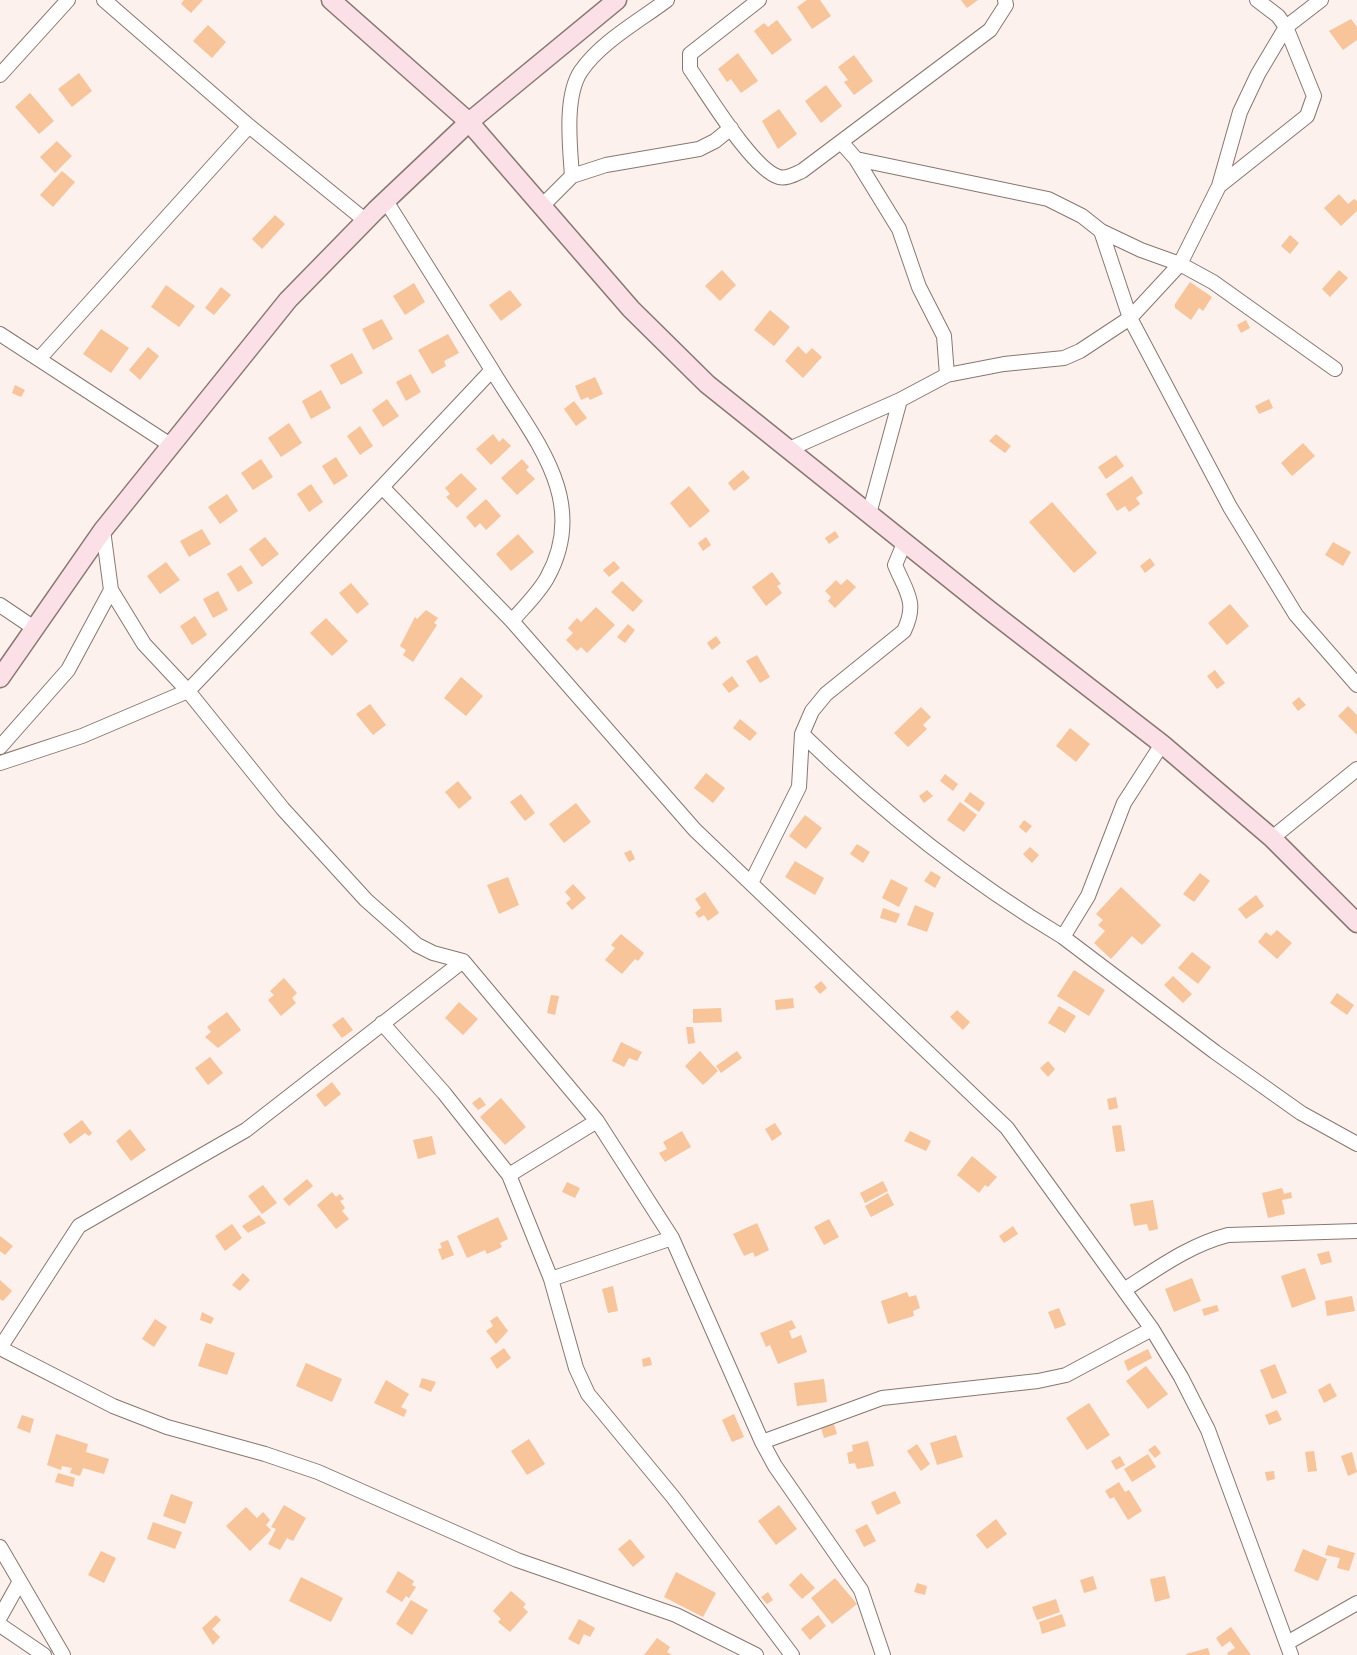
<!DOCTYPE html>
<style>
body{margin:0}
canvas{display:block;background:#fcf1ed}
</style>
<canvas width="1357" height="1655"></canvas>
<script>
const ctx = document.querySelector('canvas').getContext('2d');
ctx.lineJoin = 'round';
function paint(path, color) { ctx.fillStyle = color; ctx.fill(path, 'evenodd'); }
function stroke(path, color, width, dash) { ctx.strokeStyle = color; ctx.lineWidth = width; ctx.lineCap = dash ? 'butt' : 'round'; ctx.setLineDash(dash || []); ctx.stroke(path); }
paint(new Path2D(`
 M184,0H203L191,13L181,4Z
 M807,0H820L831,16L812,29L797,7Z
 M961,0H978L967,8Z
 M1351,19L1357,27V40L1343,50L1329,31Z
 M777,20L792,40L772,55L754,31L764,23L768,27Z
 M208,25L226,42L212,58L193,41Z
 M738,53L758,81L741,93L731,79L727,82L718,69Z
 M854,55L873,81L854,95L844,82L848,80L838,67Z
 M79,73L92,91L72,107L58,89Z
 M826,85L842,106L821,123L805,101Z
 M30,93L54,121L39,134L15,107Z
 M779,109L797,134L778,149L762,121Z
 M57,141L72,156L55,173L40,157Z
 M62,171L75,182L53,207L40,195Z
 M1339,194L1348,204L1354,199L1357,201V211L1341,226L1324,208Z
 M275,215L285,224L262,249L252,239Z
 M1290,235L1299,243L1290,254L1281,246Z
 M722,270L736,285L720,301L705,286Z
 M1339,270L1348,278L1330,297L1322,289Z
 M1190,282L1212,297L1203,311L1199,308L1191,320L1175,308V304Z
 M414,283L425,302L405,315L393,296Z
 M166,285L195,306L179,327L151,307Z
 M221,287L231,295L214,315L205,308Z
 M510,290L522,305L501,321L489,305Z
 M770,310L790,327L774,346L754,330Z
 M382,319L393,339L373,350L362,329Z
 M1246,320L1250,328L1241,333L1237,325Z
 M101,329L129,348L111,373L83,354Z
 M448,334L459,353L444,361L446,366L432,374L418,350Z
 M798,346L806,354L812,348L822,357L803,378L785,361Z
 M148,347L159,356L140,380L129,370Z
 M352,353L363,373L341,385L330,365Z
 M411,374L421,392L406,401L396,382Z
 M595,377L603,394L590,400L588,397L581,400L575,386Z
 M15,385L25,390L21,397L12,393Z
 M321,390L331,408L311,419L302,401Z
 M387,399L399,416L383,427L372,410Z
 M1269,399L1273,408L1259,414L1255,406Z
 M574,401L587,418L576,426L564,409Z
 M289,423L302,443L281,457L268,438Z
 M360,426L373,446L360,455L347,436Z
 M493,434L499,442L503,438L511,446L491,465L476,449Z
 M996,434L1011,446L1005,453L989,441Z
 M1303,443L1315,456L1292,476L1281,463Z
 M1116,455L1124,466L1106,479L1098,467Z
 M336,457L348,476L334,485L322,466Z
 M261,459L273,477L253,490L241,473Z
 M522,459L529,467L526,470L535,479L517,495L501,478Z
 M743,470L750,478L734,491L728,483Z
 M461,473L477,489L457,508L446,497L450,494L445,488Z
 M1132,476L1143,493L1136,498L1140,504L1129,512L1125,506L1117,511L1106,494Z
 M311,484L323,502L309,512L297,494Z
 M689,486L710,511L690,528L670,503Z
 M227,494L238,511L220,524L208,507Z
 M486,499L501,516L486,530L480,523L475,528L466,517Z
 M1052,502L1097,553L1074,573L1029,522Z
 M202,529L211,544L189,557L180,541Z
 M835,531L839,537L829,544L825,538Z
 M518,534L534,552L511,571L496,554Z
 M265,537L279,554L262,567L249,549Z
 M706,537L711,545L703,551L698,543Z
 M1333,542L1351,552L1343,566L1325,555Z
 M1150,558L1155,565L1145,573L1140,566Z
 M614,561L620,568L609,577L603,570Z
 M166,562L180,580L160,594L147,576Z
 M241,565L253,583L238,592L227,574Z
 M772,572L781,584L777,586L782,593L766,606L752,587Z
 M847,579L856,587L835,608L828,601L831,597L825,591L836,580L841,585Z
 M622,581L643,601L633,612L611,592Z
 M351,583L369,604L357,614L339,593Z
 M218,591L228,610L213,618L203,599Z
 M1230,604L1249,626L1227,645L1208,623Z
 M596,607L615,625L587,653L581,647L577,651L566,640L573,633L568,628L577,618L581,622Z
 M426,610L438,618L434,623L437,625L413,662L403,655L406,650L400,646L415,617L417,619Z
 M195,616L207,635L192,645L180,626Z
 M326,618L348,641L332,656L310,633Z
 M628,624L635,630L625,643L617,637Z
 M716,636L721,643L712,650L707,643Z
 M757,655L770,677L760,683L746,661Z
 M1215,670L1225,683L1217,689L1207,676Z
 M732,676L739,686L729,693L722,684Z
 M461,677L483,696L466,716L444,698Z
 M1299,697L1306,705L1298,711L1292,703Z
 M370,704L386,725L373,735L356,714Z
 M1348,706L1357,715V735L1338,716Z
 M921,707L931,717L923,725L927,729L908,747L894,733Z
 M740,719L757,733L750,741L733,728Z
 M1070,728L1090,744L1076,762L1056,746Z
 M706,773L725,788L713,803L694,788Z
 M945,774L958,784L953,791L940,781Z
 M458,781L472,798L459,809L445,792Z
 M927,790L933,796L924,803L919,796Z
 M970,792L985,803L979,812L964,801Z
 M521,794L535,813L525,821L510,802Z
 M960,802L977,815L964,832L947,820Z
 M576,803L591,822L564,843L549,824Z
 M805,815L822,828L806,849L789,836Z
 M1024,820L1032,826L1026,833L1019,827Z
 M857,844L870,852L863,863L850,854Z
 M1030,847L1039,855L1032,863L1023,854Z
 M631,850L635,859L629,862L624,853Z
 M795,861L824,878L815,895L785,877Z
 M931,871L941,877L935,888L924,881Z
 M1200,873L1210,881L1194,902L1183,894Z
 M508,877L519,905L499,914L487,885Z
 M891,879L908,888L899,907L882,898Z
 M573,884L586,898L572,910L566,903L571,899L565,892Z
 M1121,887L1161,925L1142,945L1132,936L1111,959L1094,943L1105,931L1098,925L1103,920L1096,914Z
 M705,892L719,913L708,921L704,915L699,918L695,913L701,908L695,899Z
 M1256,895L1264,906L1246,919L1238,909Z
 M915,905L934,913L927,932L907,925Z
 M883,908L900,914L896,923L880,918Z
 M1277,930L1292,943L1277,959L1258,942L1266,932L1271,936Z
 M621,934L644,953L638,961L635,959L622,974L605,960L615,948L611,945Z
 M1192,952L1211,967L1198,984L1178,968Z
 M1074,970L1105,990L1089,1016L1057,996Z
 M1173,976L1192,994L1183,1003L1164,985Z
 M284,978L297,993L292,998L296,1003L281,1016L268,1000L274,995L270,991Z
 M821,981L827,988L820,994L814,987Z
 M1337,993L1354,1005L1347,1015L1330,1003Z
 M551,995L559,996L555,1015L547,1013Z
 M793,998L794,1008L776,1010L775,1000Z
 M459,1002L478,1019L463,1035L445,1018Z
 M1059,1006L1076,1016L1065,1033L1048,1023Z
 M721,1008L722,1022L693,1023V1009Z
 M957,1010L970,1022L963,1030L950,1017Z
 M227,1012L241,1030L218,1048L205,1037L211,1032L207,1027Z
 M343,1017L353,1030L342,1038L332,1025Z
 M686,1027H693L695,1043L688,1044Z
 M621,1042L642,1052L637,1061L629,1058L624,1067L612,1061Z
 M700,1051L718,1071L703,1085L685,1066Z
 M737,1051L742,1058L721,1073L716,1066Z
 M210,1057L223,1073L208,1085L195,1068Z
 M1048,1061L1055,1069L1048,1077L1040,1068Z
 M332,1082L341,1094L325,1107L316,1095Z
 M480,1097L486,1105L478,1110L472,1103Z
 M1116,1097L1118,1108L1109,1110L1107,1099Z
 M501,1098L526,1127L505,1145L480,1117Z
 M82,1120L92,1133L89,1136L85,1133L70,1144L63,1134Z
 M775,1123L782,1134L772,1141L765,1129Z
 M1121,1125L1125,1151L1116,1152L1112,1126Z
 M130,1129L146,1150L131,1161L116,1141Z
 M682,1131L691,1147L665,1162L659,1153L667,1149L663,1142Z
 M910,1131L931,1141L926,1151L904,1141Z
 M432,1136L436,1154L418,1159L413,1140Z
 M972,1156L997,1177L988,1187L985,1185L979,1193L957,1175Z
 M307,1179L313,1186L289,1206L283,1199Z
 M883,1181L888,1191L865,1203L860,1193Z
 M567,1182L580,1188L575,1198L562,1192Z
 M263,1185L277,1203L262,1214L248,1196Z
 M1282,1188L1284,1194L1291,1192L1292,1198L1282,1200L1285,1214L1268,1218L1262,1193Z
 M332,1192L336,1197L340,1194L344,1199L340,1201L345,1208L342,1211L349,1219L336,1229L317,1205Z
 M888,1193L894,1205L871,1217L865,1206Z
 M1153,1200L1158,1229L1149,1231L1147,1224L1134,1226L1130,1204Z
 M259,1215L266,1223L248,1233L242,1226Z
 M498,1217L508,1239L500,1243L502,1247L487,1254L485,1250L467,1258L457,1236Z
 M829,1219L839,1237L824,1245L814,1227Z
 M757,1223L769,1250L755,1257L753,1252L744,1256L733,1234Z
 M232,1224L242,1238L225,1251L215,1236Z
 M1013,1226L1018,1234L1004,1243L999,1236Z
 M0,1236L13,1246L5,1255L0,1251Z
 M448,1240L454,1255L442,1260L438,1249L442,1248L440,1243Z
 M1329,1251L1332,1262L1321,1265L1317,1254Z
 M1305,1268L1316,1299L1292,1308L1281,1276Z
 M243,1273L250,1280L240,1291L232,1285Z
 M1192,1278L1201,1301L1174,1312L1165,1289Z
 M0,1280L12,1291L3,1301L0,1299Z
 M613,1286L618,1311L608,1313L602,1289Z
 M907,1292L909,1297L916,1295L920,1308L913,1311L914,1316L888,1324L881,1301Z
 M1352,1296L1355,1311L1327,1316L1325,1301Z
 M1217,1305L1219,1311L1204,1316L1202,1309Z
 M1059,1308L1066,1325L1055,1329L1048,1312Z
 M202,1312L214,1318L211,1324L200,1320Z
 M497,1316L508,1331L496,1344L486,1331L493,1326L490,1321Z
 M155,1319L167,1327L154,1347L142,1339Z
 M792,1320L796,1328L789,1331L792,1339L801,1335L807,1352L778,1364L770,1345L766,1347L760,1333Z
 M206,1343L235,1353L227,1375L198,1366Z
 M504,1348L511,1358L497,1369L490,1358Z
 M1148,1349L1152,1358L1128,1371L1124,1361Z
 M650,1357L652,1365L643,1367L642,1359Z
 M306,1363L342,1379L332,1402L296,1386Z
 M1275,1364L1287,1393L1272,1399L1260,1370Z
 M1146,1366L1168,1394L1148,1409L1126,1381Z
 M422,1378L436,1382L431,1392L419,1387Z
 M824,1379L827,1402L797,1406L794,1383Z
 M386,1380L409,1394L401,1407L407,1410L404,1417L374,1403Z
 M1330,1383L1337,1396L1324,1403L1318,1390Z
 M1089,1403L1110,1435L1087,1450L1066,1418Z
 M1277,1410L1282,1420L1269,1425L1265,1415Z
 M734,1414L744,1437L732,1442L722,1420Z
 M22,1415L34,1419L30,1433L17,1428Z
 M834,1424L837,1434L824,1438L821,1428Z
 M56,1434L88,1444L86,1452L109,1459L104,1474L83,1468L80,1476L70,1473L72,1468L62,1466L61,1470L47,1465Z
 M956,1435L963,1457L937,1465L930,1443Z
 M529,1439L545,1464L527,1475L511,1451Z
 M868,1441L874,1466L857,1469L855,1463L849,1464L847,1453L853,1451L852,1445Z
 M917,1444L930,1464L921,1471L907,1451Z
 M1155,1445L1161,1453L1155,1458L1148,1450Z
 M1314,1451L1317,1471L1308,1472L1305,1452Z
 M1352,1452L1357,1472L1348,1476L1341,1456Z
 M1148,1454L1156,1467L1132,1482L1124,1469Z
 M1120,1456L1125,1465L1116,1470L1111,1461Z
 M1274,1471L1275,1479L1267,1481L1265,1472Z
 M58,1473L75,1478L73,1487L55,1482Z
 M1119,1482L1125,1492L1129,1490L1142,1511L1128,1520L1114,1497L1110,1499L1105,1491Z
 M895,1491L901,1503L877,1515L871,1502Z
 M171,1494L193,1502L185,1524L163,1516Z
 M284,1505L306,1518L293,1541L287,1538L280,1550L268,1544L276,1529L271,1527Z
 M779,1505L797,1529L776,1545L758,1521Z
 M246,1507L257,1518L263,1512L270,1520L266,1525L271,1530L250,1551L226,1526Z
 M996,1519L1007,1534L987,1549L976,1535Z
 M153,1522L182,1532L175,1549L147,1539Z
 M867,1524L876,1541L864,1547L855,1530Z
 M630,1539L645,1557L633,1567L618,1549Z
 M1328,1545L1355,1553L1349,1571L1337,1568L1340,1558L1325,1555Z
 M1303,1549L1327,1559L1318,1581L1294,1571Z
 M101,1551L116,1558L104,1583L88,1575Z
 M398,1571L414,1581L412,1585L416,1587L409,1598L406,1596L402,1602L386,1592Z
 M676,1572L716,1593L703,1617L664,1597Z
 M801,1573L815,1588L802,1599L789,1585Z
 M1093,1576L1097,1589L1084,1593L1080,1580Z
 M1165,1576L1170,1598L1155,1602L1150,1579Z
 M301,1577L343,1598L331,1622L289,1601Z
 M835,1578L857,1604L832,1624L811,1598Z
 M917,1583L927,1586L925,1595L914,1592Z
 M511,1591L526,1604L523,1607L528,1612L510,1632L498,1622L501,1619L493,1611Z
 M768,1592L773,1600L767,1604L761,1597Z
 M1056,1599L1060,1612L1037,1620L1032,1607Z
 M411,1600L428,1610L412,1635L396,1624Z
 M1062,1614L1066,1626L1042,1634L1039,1622Z
 M216,1615L221,1620L212,1629L220,1637L213,1645L202,1628Z
 M818,1615L826,1626L810,1640L801,1629Z
 M579,1619L595,1628L590,1637L584,1634L579,1645L568,1639Z
 M1231,1627L1251,1655H1228L1227,1653L1235,1648L1230,1641L1222,1647L1216,1638Z
 M657,1638L670,1647L667,1652L672,1655H644Z
 M1208,1648L1210,1655H1186V1654Z`), '#f8c49a');
const street = new Path2D(`
 M104,0L249,126L366,221
 M759,0L690,54V69C707,93 753,170 779,177C787,179 795,174 802,171L990,30L1006,5L1005,0
 M0,75L68,0
 M841,142L856,159L899,229L919,287L944,336L947,375
 M856,159L1048,199L1082,216L1101,231L1141,250L1180,264L1213,282L1335,369
 M572,176C570,147 564,96 581,71C601,42 639,21 667,0
 M1219,186L1240,112L1258,74L1286,27L1278,16L1257,0
 M386,201L492,370L382,487L512,621L695,830L1007,1128L1152,1329L1181,1377L1208,1430L1291,1655
 M543,205L572,176L606,165L699,149L715,141L731,128
 M1101,231L1130,318L1230,507L1296,615L1357,685
 M0,334L172,446
 M39,359L249,126
 M492,370C532,437 591,499 547,578C538,594 523,608 512,621
 M787,450L900,400
 M869,514L900,400L947,375L1004,364L1064,358L1080,351L1130,318L1180,264L1219,186L1307,116L1314,96L1286,27L1321,0
 M103,530L111,590L144,644L188,691L382,487
 M905,541L895,565C906,592 918,602 904,631L826,694L812,711L802,734C882,812 968,880 1063,937L1088,896L1124,803L1162,744
 M0,605L34,628
 M0,747L68,670L111,590
 M0,763L82,736L188,691L283,809L366,900L417,945L433,953L463,961L597,1121L672,1238
 M1272,838L1357,769
 M751,883L799,787L802,734
 M1063,937L1215,1052L1301,1113L1357,1144
 M382,1023L444,1093L509,1175L551,1279L576,1368L588,1394L673,1497L792,1655
 M509,1175L597,1121
 M551,1279L672,1238L762,1442L775,1466L861,1590L883,1655
 M1124,1290C1157,1269 1189,1245 1228,1235L1357,1231
 M0,1348L113,1406L167,1427L265,1454L318,1472L517,1560L676,1615L756,1655
 M0,1348L79,1226L246,1130L463,961
 M762,1442L882,1398L1038,1381L1066,1375L1152,1329
 M0,1547L63,1655
 M0,1617L19,1583
 M0,1625L44,1655
 M1287,1643L1357,1603`);
const secondary = new Path2D(`
 M331,0L469,122L631,309L707,384L989,610L1162,744L1272,838L1357,923
 M0,678L103,530L288,300L376,210L469,122L617,0`);
stroke(street, '#887771', 16);
stroke(secondary, '#887771', 21);
stroke(street, '#fff', 14);
stroke(secondary, '#fce0e8', 18);
</script>
